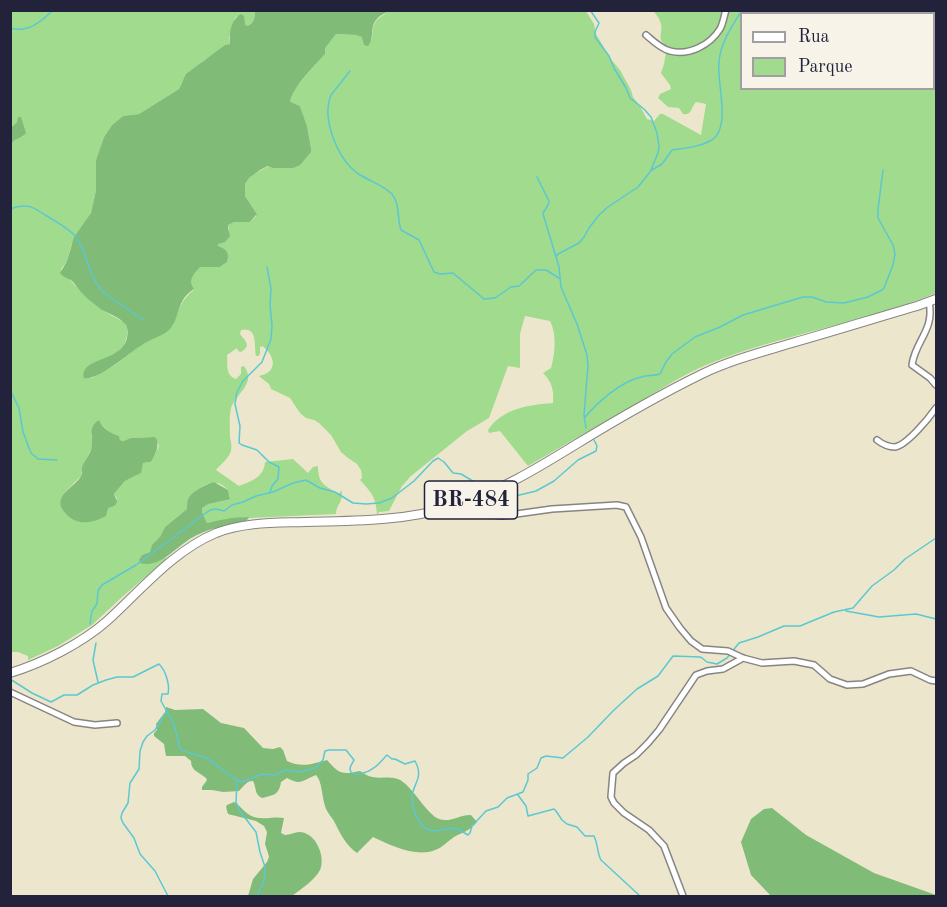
<!DOCTYPE html>
<style>
body{margin:0}
#map{position:relative;width:947px;height:907px;overflow:hidden;background:#ece7cc;font-family:"Old Standard TT",serif}
canvas{display:block}
.frame{position:absolute;inset:0;border:12px solid #22223b;pointer-events:none}
.legend{position:absolute;left:740px;top:12px;width:195px;height:78px;box-sizing:border-box;background:#f7f3e8;border:2px solid #a29fa3;margin:0;padding:8px 10px;list-style:none;font-size:18px;color:#22223b}
.legend li{display:flex;align-items:center;gap:12px;height:30px}
.legend b{width:30px;border:2px solid #a29fa3}
</style>
<div id="map">
<canvas width="947" height="907"></canvas>
<div class="frame"></div>
<ul class="legend">
<li><b style="height:8px;background:#fff"></b>Rua</li>
<li><b style="height:16px;background:#a1db8d"></b>Parque</li>
</ul>
</div>
<script>
const ctx = document.querySelector('canvas').getContext('2d');
ctx.lineJoin = 'round';
function paint(path, color) { ctx.fillStyle = color; ctx.fill(path, 'evenodd'); }
function stroke(path, color, width, dash) { ctx.strokeStyle = color; ctx.lineWidth = width; ctx.lineCap = dash ? 'butt' : 'round'; ctx.setLineDash(dash || []); ctx.stroke(path); }
function label(font, color, halo, rows, align = 'center') {
  ctx.font = font + ' "Old Standard TT",serif'; ctx.lineWidth = 4.5; ctx.setLineDash([]); ctx.textBaseline = 'middle'; ctx.strokeStyle = halo; ctx.fillStyle = color; for (const [text, x, y, turn = 0] of rows) {
    ctx.save(); ctx.translate(x, y); ctx.rotate((+turn || 0) * Math.PI / 180); ctx.textAlign = isNaN(turn) ? turn : align; if (halo) ctx.strokeText(text, 0, 0); ctx.fillText(text, 0, 0); ctx.restore();
  }
}
paint(new Path2D(`
 M11,11H255C255,17 254,24 247,26L237,16L235,18L229,38L230,44L225,45L217,52L203,61L182,82L179,89L139,114L123,116L112,125L104,137L96,160V190L91,213L87,220L77,233L71,246L67,261L61,269L79,290L107,313L124,322L127,328V336L124,345L116,354L103,360L90,379L115,365L145,342L173,325C177,312 182,298 194,290C188,280 193,274 199,267H220L227,262C230,253 227,249 218,246V244L229,231L228,225L233,222H250L257,215L245,196V184L249,178L254,174L269,166L273,168H293L311,148L307,126L300,106L291,102L290,99C298,82 313,68 325,54L324,48L336,34L356,35L372,39C373,21 375,20 390,11H586L594,24L596,34L610,58L620,70L631,90L633,97L640,106L647,119L654,121L660,114H663L701,135L706,104L696,102C691,107 692,116 683,114L679,108L668,107L658,98L660,94L671,89L670,85L661,73L664,64L667,47C656,38 663,34 661,24C660,19 656,14 653,11H936V293C862,324 781,334 706,365C680,376 655,393 631,407C596,427 562,446 528,466L500,431L489,433L488,430C503,408 529,405 553,403C554,390 552,382 543,373L551,368C555,354 557,334 550,321L525,316L520,334V368L508,366L489,418L467,431L411,476L402,486L389,511L379,512L377,515C376,497 372,493 360,480L362,478L361,470L357,464L348,458L341,452L331,435L319,423L314,420L306,418L300,413L290,398L271,389L269,384L260,377L259,376C279,372 275,355 262,346L260,347V354L258,356H256C254,346 258,326 241,330L240,334C245,341 252,345 241,352L238,351L237,348L227,355C228,365 225,375 236,379L241,374V367L244,366C257,384 236,393 231,408C229,416 230,428 230,437C231,441 232,446 231,451C229,458 221,464 216,470L239,486C252,481 264,477 265,462L293,459L308,473L313,467L318,466C318,483 324,485 337,493H340L341,490C345,500 336,505 336,514L249,518L247,517L207,523L202,512V508L208,503L230,498L228,490C225,487 221,483 216,483C207,481 192,492 189,500C187,503 188,506 187,509L165,527L160,538L156,541L150,552L142,555L139,562L166,557L165,560L121,598L92,625L58,646L28,660V656L18,652H10V145L11,143L18,138L24,136L17,119V122L13,126H11ZM742,14H934V88H742ZM100,423L110,433L119,436L120,440L123,441L131,438L155,437L159,446L151,462L143,463L137,475L125,481L114,494L117,498L114,506L66,514L62,509L65,492L81,476L82,468L93,445L91,435Z`), '#a1db8d');
paint(new Path2D(`
 M255,11H390C386,13 380,15 377,19C369,27 375,38 368,46L364,45L362,37L356,35L336,34L325,48V54C313,68 297,82 290,100L291,102L300,106L307,126L311,148V152L300,165L293,168H273L268,166L260,170L249,178L245,184V196L258,216L256,215L250,222H234L228,225V228L230,236L225,242L218,244V246C227,249 230,253 227,262L220,267H200C193,274 188,281 194,289C176,300 180,318 170,329C163,336 153,338 145,343C131,351 99,381 84,378C79,357 121,363 127,338C128,333 128,328 125,324C119,316 105,313 98,307C92,302 85,297 80,291C77,288 75,283 71,280C67,278 63,277 60,273L67,261L74,237L91,213L96,190V160L104,137L112,125L123,116L139,114L179,89L186,74L225,45L230,44C229,33 231,19 241,14L244,16L245,24L247,26C254,24 255,17 255,11Z
 M18,117H21L26,133C22,139 13,138 11,145V126H13L17,122Z
 M99,420C103,429 110,433 119,436L120,440L123,441L131,438L155,437C161,444 155,455 151,462L143,463L141,473L125,481L114,494L117,501C116,507 113,506 108,508L106,516C96,521 85,525 74,520C69,517 63,512 61,507C57,493 76,486 81,476C83,472 81,472 82,467C84,461 89,456 91,450C95,439 86,428 99,420Z
 M214,482L228,490L230,499L208,504L202,508V512L207,523C221,520 233,517 248,517L249,518L246,521C229,524 212,528 197,535C177,544 162,569 140,563L139,560L142,555L150,552L152,545L160,537L165,527L187,509C187,508 187,501 188,499C192,491 206,484 214,482Z
 M166,707L175,710L203,709L221,723L244,728L263,748L273,749L280,747L283,750L287,761C302,768 312,764 327,760C339,774 342,775 360,771C364,773 367,776 372,777C383,779 394,775 403,782C415,791 428,815 439,819C451,823 461,814 471,815L477,822C468,832 465,831 454,837C448,841 442,848 435,850C416,858 390,845 373,837L357,853C346,845 341,835 335,823C332,817 327,813 325,806C322,797 322,781 316,775C303,780 301,786 287,778L281,782C279,795 274,795 262,798C254,794 257,789 253,781C247,780 243,787 239,791L223,792L212,790H202V787L207,780L206,778C199,772 191,771 191,761L185,756H166L164,744L154,736V733L157,730L156,724L165,712Z
 M234,802C241,806 245,814 254,817C264,820 273,816 284,818L281,833L285,835C290,835 295,832 299,832C316,832 326,857 320,870C315,880 301,889 292,896H248L253,879L267,862L269,857L268,853L265,844L267,832L264,826L256,821L228,814L226,807L227,805Z
 M772,808L806,835L874,873L936,895V896H771L751,875L741,842L751,819L764,809Z`), '#80bb78');
stroke(new Path2D(`
 M10,28C28,33 41,22 53,10
 M350,71L331,95C321,119 338,161 360,175C370,181 383,185 392,194C400,204 397,218 401,230L419,240L434,272L440,274L453,273L484,299L495,298L511,287L519,286L536,270H546L559,278
 M652,170L662,164L672,150C685,148 700,147 712,140C732,126 716,82 719,61C721,42 732,26 742,10
 M537,177L549,201C549,207 544,209 543,214L559,267L561,287L577,324L587,355L588,366L584,415L586,428
 M10,209C26,203 32,206 45,215C55,221 69,228 76,237C88,255 88,276 103,292L143,320
 M556,257L558,254L579,243L584,237L589,228L599,215L608,207L638,187L650,172L658,153L659,147L657,133L651,117L644,109L630,98L626,88L614,68L609,56L595,37V32L599,23L590,10
 M267,267L271,289L270,305L272,325L271,339L262,362L243,381L237,392L235,404L240,426L239,443L242,445L257,450L269,462L279,467L278,479L272,486L270,492
 M10,390L19,408L23,432L31,453L38,459L57,460
 M584,418C598,402 620,382 641,377C647,375 654,376 660,374L666,362L672,354L695,337L720,327L743,315L803,297H812L826,302L844,303L868,297L882,290L884,288L893,265L895,254L893,245L878,218V209L883,170
 M495,501L536,491L554,481L578,460L596,451L597,446L594,440
 M846,611L879,617L916,614L936,619
 M90,624L92,611L97,604L98,591L102,585L136,565L210,510L216,509L224,511L232,505L243,502L256,496L273,492L293,483L306,480L320,488L335,492L353,503L366,504L379,503L392,498L414,481L433,461L438,458L444,462L453,473L461,474L483,487
 M96,643L93,660L98,682
 M10,679L32,693L51,702L64,695H77L93,685L106,680L117,677H133L159,664C166,671 170,685 168,694H162L161,701L174,724L180,749C186,753 198,754 206,758C219,765 229,778 242,782L263,774L275,775L285,770L299,772L315,768L323,760L325,751L329,750H346L354,760C353,763 350,765 350,769C351,779 368,772 372,769C378,766 382,760 387,755L392,759H395L405,764L415,761C425,779 411,785 412,799C412,809 418,820 423,827L432,831L456,828L468,835L470,833L472,826L486,811L498,807L507,798L523,792L528,780V774L537,768L541,758L546,756L563,758L588,737L614,710L637,689L658,676L673,656L700,657L702,658L707,662L717,664L727,658L739,643L758,637L784,626H800L834,612L853,608L872,586L894,570L905,559L936,538
 M167,711L155,730L147,736L143,742L140,751L139,769L130,783L128,803L122,813L121,818L123,823L134,838L140,854L155,871L168,896
 M237,781L236,802L239,810L256,832L260,852L265,867L264,881L257,896
 M518,795L526,806L528,816L554,809L556,811L562,820L567,824L577,827L585,836H594C598,844 597,853 601,860L640,896`), '#5bc8d1', 1.5);
const minor = new Path2D(`
 M779,10L782,14
 M826,14L831,10
 M646,35C653,41 661,49 670,51C689,56 710,45 720,29C723,24 724,16 726,10
 M929,302C935,330 915,341 912,365L930,378L936,385
 M877,440C882,444 888,447 895,447C907,445 929,418 936,408
 M468,501L485,514L502,516L552,509L617,505L626,507L641,537L666,608L680,628L691,641L702,649L728,651L743,658L762,663L794,661L814,665L830,679L847,685L863,684L889,674L911,671L930,680L936,681
 M10,692L74,722L95,725L117,723
 M683,896L664,846L649,830L624,813L614,803L611,797L613,773L624,763L636,755L648,743L659,730L696,675L707,671L723,669L743,658`);
const primary = new Path2D(`
 M10,673C43,663 82,643 107,621C141,590 173,551 216,533C244,522 275,523 305,522C355,521 406,521 454,506C498,492 536,469 575,445C616,420 659,395 702,374C731,360 762,352 792,343C834,331 876,318 917,306L936,299`);
stroke(minor, '#878484', 8);
stroke(primary, '#878484', 10);
stroke(minor, '#fff', 5);
stroke(primary, '#fff', 8);
for (const [x, y, w] of [
 [471,500,93]
]) { const box = new Path2D(); box.roundRect(x - w / 2, y - 19, w, 38, 4.5); ctx.fillStyle = '#f7f3e8'; ctx.fill(box); stroke(box, '#22223b', 1.5); }
label('bold 22px', '#22223b', null, [
 ["BR-484",471,500]
]);
</script>
